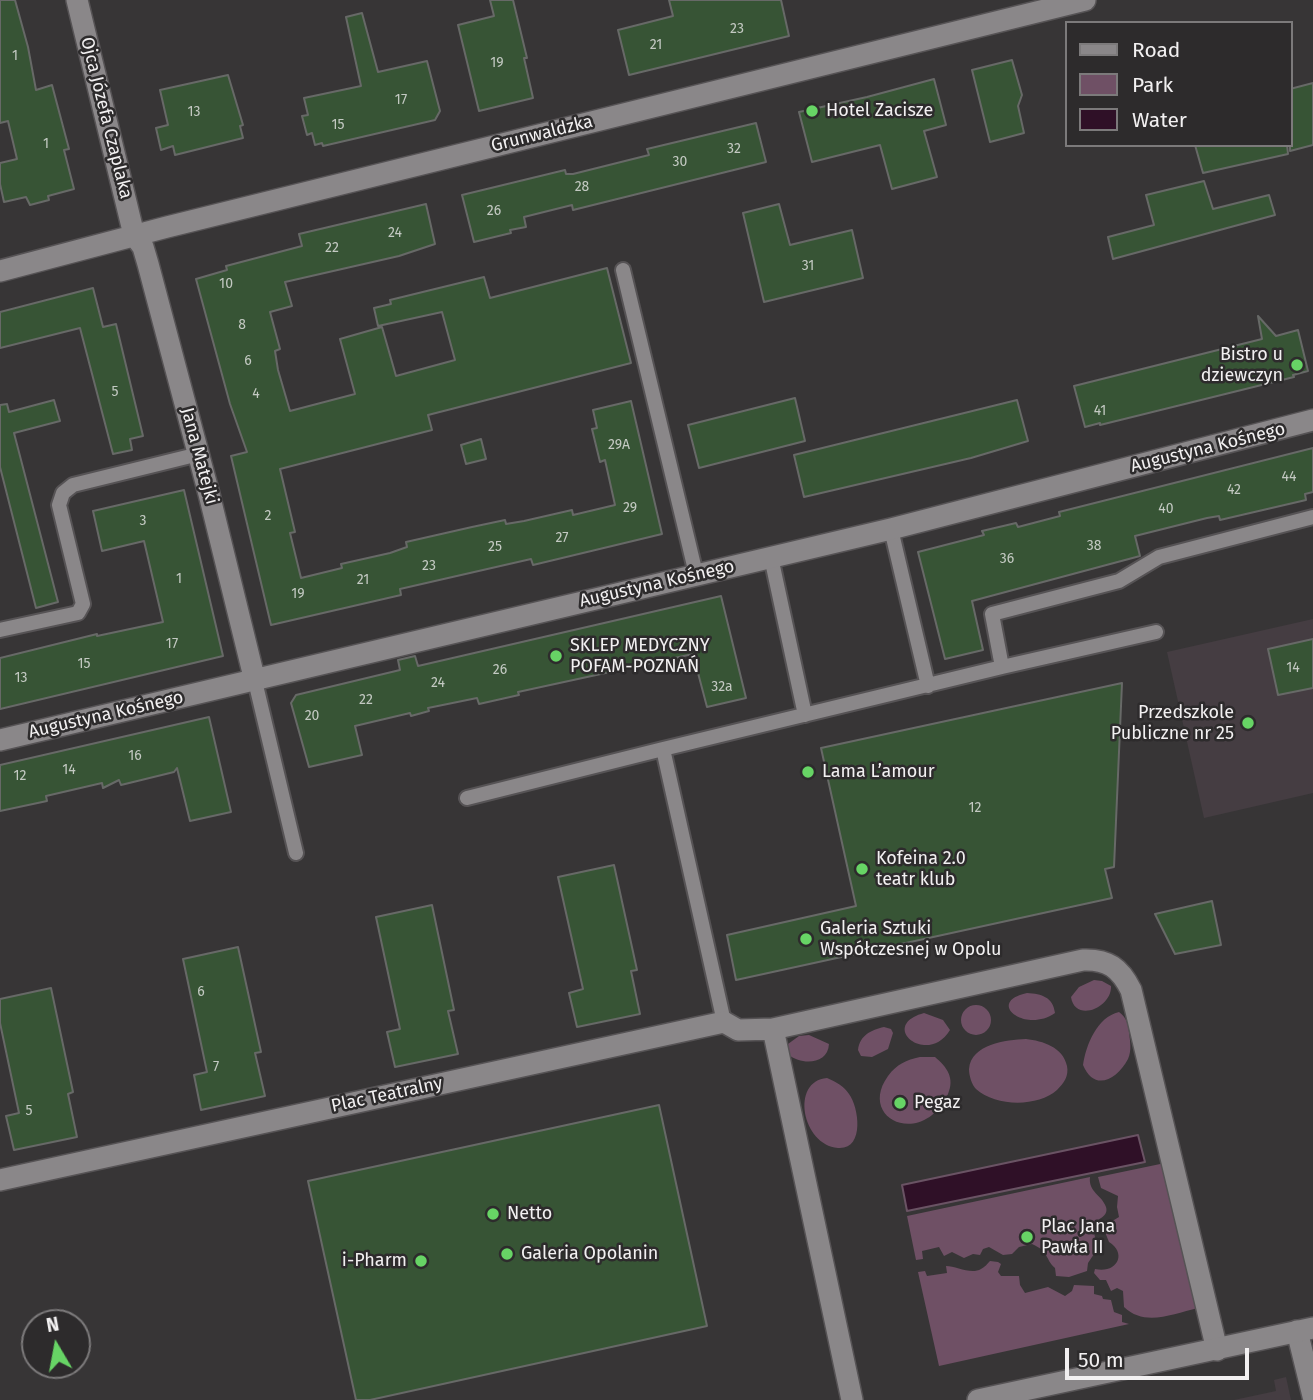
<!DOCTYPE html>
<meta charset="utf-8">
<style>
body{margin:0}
#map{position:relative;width:1313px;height:1400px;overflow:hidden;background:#373536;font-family:"Fira Sans",sans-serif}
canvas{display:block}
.legend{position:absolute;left:1065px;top:21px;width:228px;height:126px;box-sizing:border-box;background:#2d2b2c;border:2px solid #7c7a7b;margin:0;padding:9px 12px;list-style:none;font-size:21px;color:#f2f0f1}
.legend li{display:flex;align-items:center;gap:14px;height:35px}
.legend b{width:35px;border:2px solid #7c7a7b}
.north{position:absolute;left:21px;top:1309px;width:70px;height:70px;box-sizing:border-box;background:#2d2b2c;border:2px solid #7c7a7b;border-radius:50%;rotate:350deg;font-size:19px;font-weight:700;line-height:28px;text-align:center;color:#f2f0f1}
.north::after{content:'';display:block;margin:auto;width:24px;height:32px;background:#67d465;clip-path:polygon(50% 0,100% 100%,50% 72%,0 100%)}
.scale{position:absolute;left:1065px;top:1348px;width:184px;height:32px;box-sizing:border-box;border:4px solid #f2f0f1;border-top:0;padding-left:9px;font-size:21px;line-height:24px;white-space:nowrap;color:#f2f0f1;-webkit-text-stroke:5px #2d2b2c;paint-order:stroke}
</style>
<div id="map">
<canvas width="1313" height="1400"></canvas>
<ul class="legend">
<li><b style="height:9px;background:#8a8789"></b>Road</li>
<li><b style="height:19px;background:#6f5065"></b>Park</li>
<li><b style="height:19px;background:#2f1027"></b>Water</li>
</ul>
<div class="north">N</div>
<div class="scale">50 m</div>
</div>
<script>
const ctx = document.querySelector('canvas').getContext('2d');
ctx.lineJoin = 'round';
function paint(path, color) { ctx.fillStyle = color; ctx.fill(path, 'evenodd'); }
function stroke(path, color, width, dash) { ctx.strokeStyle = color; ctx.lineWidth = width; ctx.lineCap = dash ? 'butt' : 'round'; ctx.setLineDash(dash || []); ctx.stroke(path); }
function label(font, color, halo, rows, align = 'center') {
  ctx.font = font + ' "Fira Sans",sans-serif'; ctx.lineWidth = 5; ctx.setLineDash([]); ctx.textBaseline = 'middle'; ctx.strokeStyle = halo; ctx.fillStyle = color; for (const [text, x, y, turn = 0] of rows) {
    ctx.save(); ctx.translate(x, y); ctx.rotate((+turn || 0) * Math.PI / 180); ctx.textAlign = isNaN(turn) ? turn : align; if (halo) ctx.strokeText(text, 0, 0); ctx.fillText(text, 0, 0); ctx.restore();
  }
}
paint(new Path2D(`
 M1313,619V793L1204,818L1167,652Z
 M1286,1377L1291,1400H1234L1276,1391L1274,1380Z`), '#453d42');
paint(new Path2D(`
 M1094,980L1102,981L1111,986C1112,1008 1075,1023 1071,997L1079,987Z
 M1027,993C1042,994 1053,997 1055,1013C1025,1034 985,1002 1027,993Z
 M961 1020a15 15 0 1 1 30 0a15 15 0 1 1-30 0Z
 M1119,1012C1126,1017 1128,1023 1129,1032C1130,1041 1132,1050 1128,1059C1117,1080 1094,1092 1083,1065C1086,1045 1097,1017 1119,1012Z
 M924,1013L943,1020L950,1030C928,1067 877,1026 924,1013Z
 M884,1027L891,1029L893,1033L888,1049L872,1057L861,1056L858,1050C860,1035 871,1030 884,1027Z
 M809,1035L829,1044C828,1065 801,1065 789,1055L788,1044L799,1036Z
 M1026,1039C1043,1041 1063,1047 1067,1066C1069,1076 1064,1083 1057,1090C1038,1107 996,1107 976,1089C972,1085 969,1076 969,1069C971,1044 1006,1040 1026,1039Z
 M920,1057H935C947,1067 955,1078 948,1094C922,1149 857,1119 888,1076C897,1064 906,1060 920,1057Z
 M827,1078C836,1082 844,1086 849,1094C859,1107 865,1150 838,1148C802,1145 790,1081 827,1078Z
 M1165,1163L1198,1308C1172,1314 1145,1327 1124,1307L1123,1291L1117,1288L1111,1291L1106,1280H1100L1094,1273L1095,1269C1116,1274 1128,1254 1109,1242L1105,1232L1109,1223L1119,1217L1117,1207L1118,1196L1101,1188L1098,1177Z
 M1090,1177C1088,1192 1102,1195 1106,1207C1109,1217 1097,1218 1094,1225C1092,1231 1097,1242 1098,1248L1088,1263L1087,1271L1069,1277L1056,1276L1055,1268C1044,1258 1050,1252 1032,1244L1019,1247L1012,1254L1003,1255L989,1247L983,1249L980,1255L973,1254L964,1258L952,1252L944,1256L939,1247L922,1251L923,1259L916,1260L907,1216Z
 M990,1261L998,1262L1001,1264L998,1272L1001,1276H1019L1020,1285L1025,1293L1048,1287L1065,1296L1072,1291L1074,1285L1094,1286V1294L1102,1296L1103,1299L1111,1300L1114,1312L1122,1315V1322L1129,1324L939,1366L918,1272L925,1271L927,1276L947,1273L946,1266C956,1266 971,1275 981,1269C985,1267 987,1264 990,1261Z`), '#6f5065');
const water = new Path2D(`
 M1138,1135L1145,1162L907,1211L902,1185Z`);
paint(water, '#2f1027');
stroke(water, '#6a5364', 2);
const building = new Path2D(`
 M0,0H15L28,47L36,90L52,85L69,149L64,150L74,189L48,196L49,200L30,205L26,197L4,202L0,184V163L17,159L8,121L0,123Z
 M490,0H513L527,58H524L533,98L479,111L458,25L494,16Z
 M669,0H781L789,36L629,75L618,30L673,16Z
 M362,13L378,72L427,61L440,111L435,120L323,146L322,143L315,145L312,133L307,135L302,116L308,115L304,98L361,86L346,17Z
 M1012,60L1022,95L1018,106L1024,133L990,142L972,70Z
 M228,75L243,125L240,126L243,138L175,155L173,146L161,150L156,128L168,125L160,90Z
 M934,79L946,125L924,131L937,177L892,189L880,145L812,162L799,112L867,97Z
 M1313,83V145L1290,151V89Z
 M756,123L766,162L573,210L572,205L524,217L526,227L510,230L511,233L474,242L462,195L565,170L566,174H573L649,155L647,149Z
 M1195,145H1287L1288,154L1203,173Z
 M1204,181L1213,209L1269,195L1275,215L1113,259L1108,237L1154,225L1146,195Z
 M426,204L435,244L399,256L285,282L292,306L270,312L280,349L275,351L278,370L290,411L355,394L340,339L382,327L396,376L455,360L442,312L378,326L374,308L391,304L390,300L484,277L490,298L607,268L631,363L428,415L432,430L280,469L295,532L290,533L301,578L342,568L341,564L390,553L407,547L406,542L472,527L505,520L506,524L524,521L572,510L573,515L615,505L605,460L600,462L592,429L597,428L593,410L631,401L662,534L533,565L531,559L400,589L401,595L271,625L231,456L247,452L230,404L196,279L227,270L226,266L302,246L299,234Z
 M779,204L790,245L852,230L863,278L764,302L743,213Z
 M93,288L103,327L116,324L143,436L130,439L132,450L113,454L80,328L0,348V312Z
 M1258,316L1276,336L1298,330L1308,371L1293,375L1294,377L1100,425V423L1085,427L1074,386L1262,339Z
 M795,398L805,441L699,468L688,425Z
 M54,400L60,421L14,433L58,602L36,608L0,467V405L7,404L9,412Z
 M1017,400L1028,441L971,458L804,497L794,455Z
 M481,439L486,459L466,464L461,445Z
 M1313,448V492L1305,494L1306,500L1220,520L1219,516L1207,518L1135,536L1140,556L972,601L983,650L945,659L918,552L984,535L982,531L1016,523L1018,527L1060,516L1059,512Z
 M184,490L223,656L0,709V658L97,634V636L163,622L144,541L102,551L93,511Z
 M721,596L746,698L707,707L693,654L518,692L519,695L479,704L477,698L428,708L429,711L411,716L410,713L355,726L362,755L309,767L291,703L296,695L400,670L398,660L415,656L418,666Z
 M1313,639V688L1278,695L1268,649Z
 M1122,683L1114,867L1105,869L1112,898L736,980L727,935L856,906L821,748Z
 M209,717L231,812L190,821L177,768L174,772L121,785L119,780L103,788L102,783L46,796L47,801L0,811V765Z
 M614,865L637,970L631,971L640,1014L577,1027L569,993L583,989L558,877Z
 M1212,901L1221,945L1175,954L1155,914Z
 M432,905L454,1010L448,1011L458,1054L395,1067L387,1032L400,1029L376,917Z
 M238,947L261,1052L255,1053L265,1096L201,1110L194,1075L207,1072L183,959Z
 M51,988L73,1092L68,1094L77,1137L14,1150L6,1116L19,1113L0,1023V999Z
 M659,1105L707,1326L370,1400H356L308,1181Z`);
paint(building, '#375435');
stroke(building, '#676967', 2);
const lane = new Path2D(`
 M623,270L696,574
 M891,529L928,686
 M771,557L805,715
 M0,630L78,613L83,604L59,505L63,493L73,485L199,454
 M1002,667L1156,632
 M255,681L296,853
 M467,798L663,749
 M724,1022L663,749L1002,667L992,614L1119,581L1159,557L1313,517`);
const street = new Path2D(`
 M77,0L134,235L143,247L148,264L209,494L255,681
 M0,271L167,227L1085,0
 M0,740L891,529L1313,420
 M773,1029L852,1400
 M0,1180L724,1022L738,1030L773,1029L1083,960C1108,959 1120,968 1131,990L1217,1350
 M1297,1331L1313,1396`);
const secondary = new Path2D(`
 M978,1400L1313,1328`);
stroke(lane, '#565355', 18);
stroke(street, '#565355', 24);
stroke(secondary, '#565355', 24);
stroke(lane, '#8a8789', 14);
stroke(street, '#8a8789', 21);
stroke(secondary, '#8a8789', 21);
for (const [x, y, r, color] of [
 [812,111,7,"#67d465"],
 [1297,365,7,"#67d465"],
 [556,656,7,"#67d465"],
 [1248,723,7,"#67d465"],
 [808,772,7,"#67d465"],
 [862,869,7,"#67d465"],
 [806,939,7,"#67d465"],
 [900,1103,7,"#67d465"],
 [493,1214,7,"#67d465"],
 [1027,1237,7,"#67d465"],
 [507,1254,7,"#67d465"],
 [421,1261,7,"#67d465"]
]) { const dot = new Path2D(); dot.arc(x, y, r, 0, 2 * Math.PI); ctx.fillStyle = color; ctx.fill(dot); stroke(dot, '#2d2b2c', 2.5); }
label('14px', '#c3c9c2', null, [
 ["23",737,29],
 ["21",656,45],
 ["1",15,56],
 ["19",497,63],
 ["17",401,100],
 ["13",194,112],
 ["15",338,125],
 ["1",46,144],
 ["32",734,149],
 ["30",680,162],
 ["28",582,187],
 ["26",494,211],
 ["24",395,233],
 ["22",332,248],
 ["31",808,266],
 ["10",226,284],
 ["8",242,325],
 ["6",248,361],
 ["5",115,392],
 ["4",256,394],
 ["41",1100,411],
 ["29A",619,445],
 ["44",1289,477],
 ["42",1234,490],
 ["29",630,508],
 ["40",1166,509],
 ["2",268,516],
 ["3",143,521],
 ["27",562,538],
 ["38",1094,546],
 ["25",495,547],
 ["36",1007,559],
 ["23",429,566],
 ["1",179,579],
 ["21",363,580],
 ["19",298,594],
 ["17",172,644],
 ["15",84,664],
 ["14",1293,668],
 ["26",500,670],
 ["13",21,678],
 ["24",438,683],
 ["32a",722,687],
 ["22",366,700],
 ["20",312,716],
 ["16",135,756],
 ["14",69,770],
 ["12",20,776],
 ["12",975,808],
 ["6",201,992],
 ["7",216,1067],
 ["5",29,1111]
]);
label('18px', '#f2f0f1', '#2d2b2c', [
 ["Hotel Zacisze",826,111],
 ["Bistro u",1283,355,"right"],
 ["dziewczyn",1283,376,"right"],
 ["SKLEP MEDYCZNY",570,646],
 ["POFAM-POZNAŃ",570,667],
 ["Przedszkole",1234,713,"right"],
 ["Publiczne nr 25",1234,734,"right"],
 ["Lama L’amour",822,772],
 ["Kofeina 2.0",876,859],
 ["teatr klub",876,880],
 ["Galeria Sztuki",820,929],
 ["Współczesnej w Opolu",820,950],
 ["Pegaz",914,1103],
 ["Netto",507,1214],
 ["Plac Jana",1041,1227],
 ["Pawła II",1041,1248],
 ["Galeria Opolanin",521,1254],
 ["i-Pharm",407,1261,"right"]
], 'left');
label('18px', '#f2f0f1', '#2d2b2c', [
 ["Ojca Józefa Czaplaka",106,118,76],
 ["Grunwaldzka",542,134,-14],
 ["Augustyna Kośnego",1208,448,-14],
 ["Jana Matejki",199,456,75],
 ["Augustyna Kośnego",657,584,-13],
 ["Augustyna Kośnego",106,715,-13],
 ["Plac Teatralny",387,1095,-12]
]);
</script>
